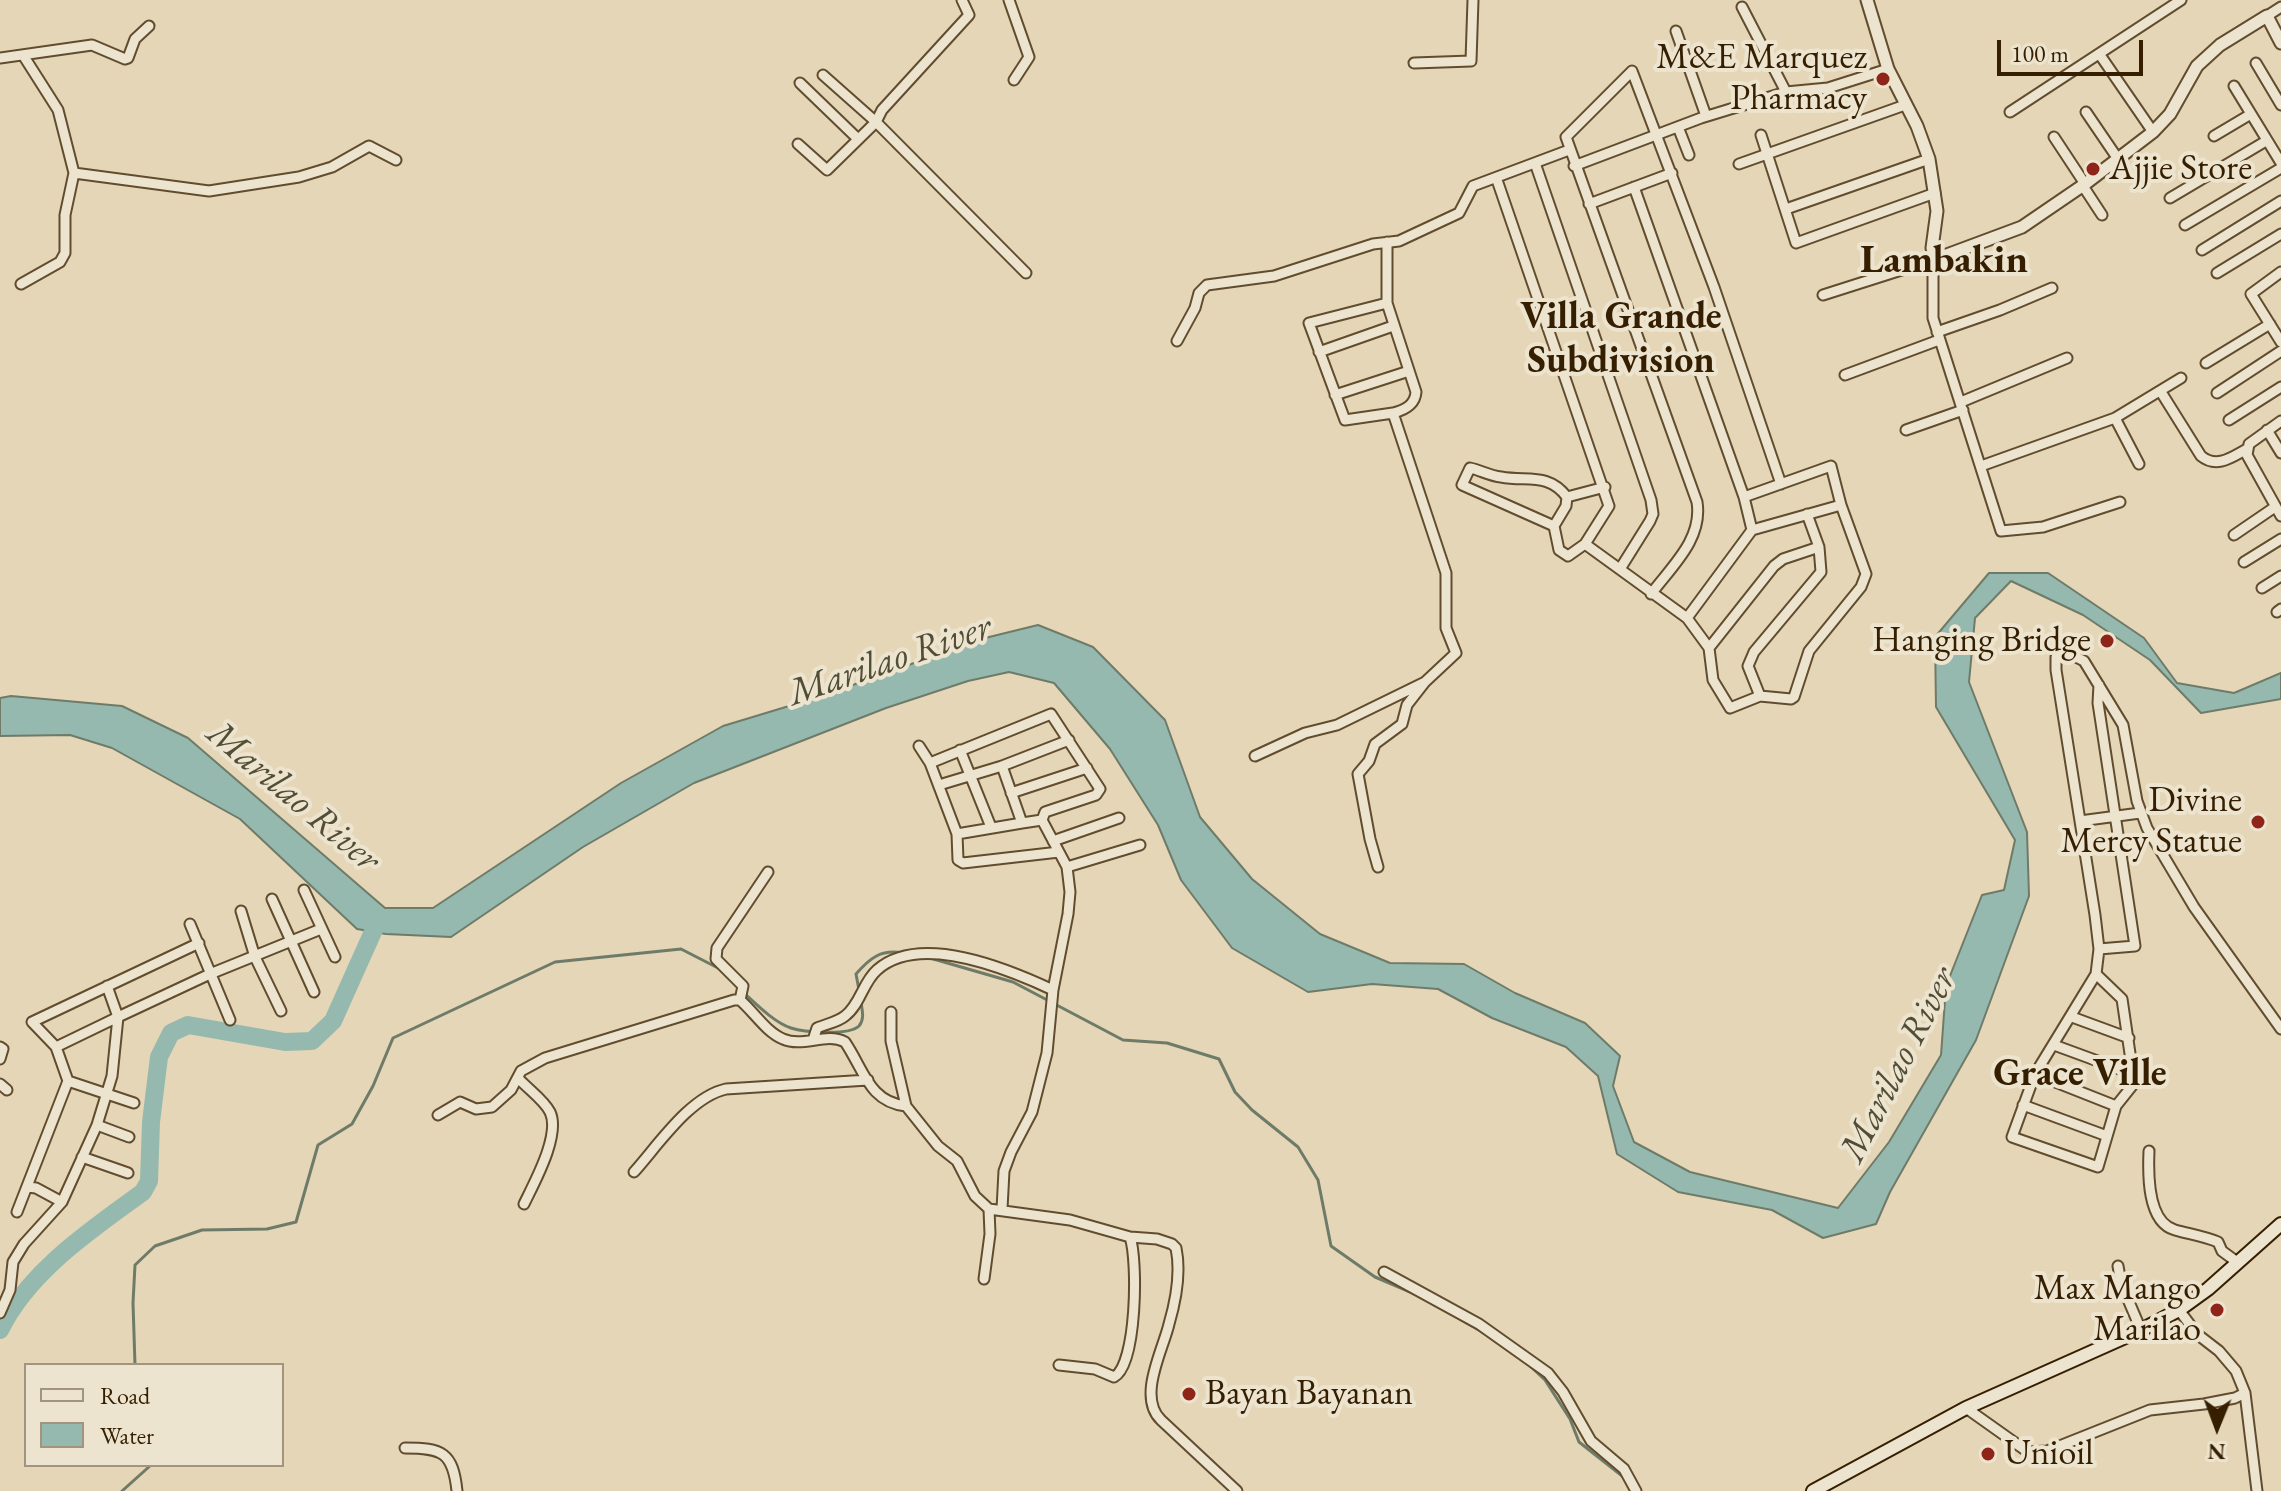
<!DOCTYPE html>
<style>
body{margin:0}
#map{position:relative;width:2281px;height:1491px;overflow:hidden;background:#e4d6b6;font-family:"EB Garamond",serif}
canvas{display:block}
.legend{position:absolute;left:24px;top:1363px;width:260px;height:104px;box-sizing:border-box;background:#ede4d0;border:2px solid #a3957d;margin:0;padding:10px 14px;list-style:none;font-size:24px;color:#351f00}
.legend li{display:flex;align-items:center;gap:16px;height:40px}
.legend b{width:40px;border:2px solid #a3957d}
.north{position:absolute;left:2177px;top:1387px;width:80px;height:80px;-webkit-text-stroke:6px #ede4d0;paint-order:stroke;rotate:181deg;font-size:22px;font-weight:700;line-height:32px;text-align:center;color:#351f00}
.north::after{content:'';display:block;margin:auto;width:28px;height:36px;background:#351f00;clip-path:polygon(50% 0,100% 100%,50% 72%,0 100%)}
.scale{position:absolute;left:1997px;top:40px;width:146px;height:36px;box-sizing:border-box;border:4px solid #351f00;border-top:0;padding-left:10px;font-size:24px;line-height:28px;white-space:nowrap;color:#351f00;-webkit-text-stroke:6px #ede4d0;paint-order:stroke}
</style>
<div id="map">
<canvas width="2281" height="1491"></canvas>
<ul class="legend">
<li><b style="height:10px;background:#ede4d0"></b>Road</li>
<li><b style="height:22px;background:#95b9af"></b>Water</li>
</ul>
<div class="north">N</div>
<div class="scale">100 m</div>
</div>
<script>
const ctx = document.querySelector('canvas').getContext('2d');
ctx.lineJoin = 'round';
function paint(path, color) { ctx.fillStyle = color; ctx.fill(path, 'evenodd'); }
function stroke(path, color, width, dash) { ctx.strokeStyle = color; ctx.lineWidth = width; ctx.lineCap = dash ? 'butt' : 'round'; ctx.setLineDash(dash || []); ctx.stroke(path); }
function label(font, color, halo, rows, align = 'center') {
  ctx.font = font + ' "EB Garamond",serif'; ctx.lineWidth = 8; ctx.setLineDash([]); ctx.textBaseline = 'middle'; ctx.strokeStyle = halo; ctx.fillStyle = color; for (const [text, x, y, turn = 0] of rows) {
    ctx.save(); ctx.translate(x, y); ctx.rotate((+turn || 0) * Math.PI / 180); ctx.textAlign = isNaN(turn) ? turn : align; if (halo) ctx.strokeText(text, 0, 0); ctx.fillText(text, 0, 0); ctx.restore();
  }
}
const water = new Path2D(`
 M1989,573H2048L2144,638L2177,683L2234,693L2281,673V699L2201,713L2150,660L2083,615L2011,581L1975,618L1969,682L2027,832L2029,896L1976,1040L1890,1192L1876,1224L1823,1238L1772,1210L1678,1192L1617,1154L1598,1076L1566,1047L1492,1018L1438,989L1372,984L1308,992L1232,948L1181,880L1158,825L1110,749L1054,683L1009,672L968,681L886,708L694,783L583,847L451,937L386,934L357,929L240,819L112,748L70,735L0,736V698L11,696L122,706L188,738L385,908H433L621,783L723,726L822,696L981,639L1038,625L1093,647L1165,720L1200,817L1252,879L1320,934L1390,963L1464,964L1515,993L1585,1023L1620,1056L1613,1086L1634,1142L1690,1172L1838,1208L1889,1142L1941,1055L1946,986L1982,895L2004,890L2015,840L1936,707L1935,637Z`);
paint(water, '#95b9af');
stroke(water, '#6f7b69', 2);
stroke(new Path2D(`
 M930,958L1013,982L1123,1040L1167,1043L1219,1059L1235,1092L1252,1110L1298,1147L1318,1180L1331,1246L1375,1277L1422,1297
 M859,990L856,974C870,958 881,949 903,953
 M745,994C757,1005 775,1023 791,1028C803,1032 849,1036 859,1026C865,1019 862,1010 861,1002
 M1439,1307L1484,1333
 M135,1365L133,1303L135,1265L155,1246L202,1230L267,1229L296,1222L318,1145L352,1124L373,1086L393,1038L555,962L681,949L720,969
 M1529,1365L1545,1380L1570,1419L1579,1442L1626,1479
 M122,1491L151,1465`), '#6f7b69', 3);
stroke(new Path2D(`
 M0,1330C29,1271 91,1230 143,1192L149,1181L151,1122L159,1057L171,1033L188,1025L285,1042L312,1041L333,1021L376,925L389,922`), '#95b9af', 18);
const minor = new Path2D(`
 M962,0L969,15L882,110L876,122L1026,273
 M1009,0L1029,57L1014,80
 M1742,7L1786,92
 M2267,16L2281,7
 M1676,31L1706,116
 M2100,55L2153,132
 M0,58L92,45L125,59L128,58L135,39L149,26
 M1414,63L1471,61L1473,0
 M2256,63L2281,105
 M800,83L858,139
 M2234,86L2281,163
 M2010,112L2181,0
 M2086,112L2118,159
 M1678,127L1689,155
 M1761,135L1796,243L1935,193
 M2214,136L2251,114
 M2054,137L2085,184
 M798,144L827,170L876,122L823,75
 M1535,163L1651,500L1653,514L1650,521L1620,569
 M1739,164L1905,105
 M1574,166L1701,118L1786,92L1828,88L1888,69
 M74,173L209,191L299,177L332,167L369,146L396,160
 M1497,180L1609,506L1585,544L1568,556L1559,550L1554,526L1462,485L1470,468C1480,470 1490,476 1501,477C1527,482 1548,472 1567,497L1566,506L1554,526
 M2083,186L2102,215
 M1634,187L1744,497L1752,530L1687,618
 M2170,198L2266,141
 M1589,204L1672,173
 M1786,209L1929,159
 M2185,225L2281,168
 M2202,250L2281,201
 M2281,272L2251,294L2281,342
 M2217,273L2281,234
 M21,284L60,262L65,253V215L74,173L58,110L23,55
 M1823,295L1936,259L1933,276V318L2001,531L2043,527L2120,502
 M1387,303L1309,323L1345,420L1393,413
 M1937,332L2000,310L2052,288
 M1177,341L1195,308L1199,293L1207,285L1274,276L1373,244L1399,241L1459,213L1473,186L1569,150
 M1319,352L1393,326
 M2206,363L2270,324
 M1845,375L1939,340
 M2161,392L2201,456C2217,469 2232,457 2247,449
 M2217,393L2281,351
 M1335,395L1409,371
 M1961,402L2067,358
 M2115,418L2139,464
 M2229,420L2281,387
 M2281,421L2249,444L2247,455L2281,516
 M1906,430L1963,410
 M2267,430L2281,453
 M1981,466L2115,418L2181,378
 M1567,497L1605,487
 M1744,497L1831,466L1841,505L1866,574L1861,587L1809,651L1794,697L1791,699L1760,696L1730,708L1713,680L1709,648L1774,566L1783,559L1819,547
 M1752,530L1841,505
 M2234,535L2275,507
 M1585,544L1687,618L1709,648
 M2244,562L2281,539
 M2262,588L2281,576
 M1651,594C1672,566 1703,539 1697,502L1566,137L1632,71L1714,287L1781,484
 M2277,612L2281,609
 M1760,696L1748,666L1754,652L1821,572L1819,547L1807,514
 M919,746L930,763L957,834L1022,823
 M960,750L991,827
 M1255,756L1305,733L1337,725L1425,682
 M930,763L1051,714L1100,789L1096,795L1045,812L1042,820
 M1002,766L1069,740
 M939,785L1002,766L1022,823L1042,820L1067,867L1070,892L1068,914L1053,990L1047,1053L1032,1112L1011,1152L1004,1171L1002,1209
 M1011,793L1087,768
 M2080,821L2140,813
 M957,834L958,860L963,863L1059,852
 M1053,841L1119,818
 M1067,867L1140,845
 M1378,867L1370,839L1358,774L1369,761L1375,744L1402,724L1407,705L1425,682L1456,653L1446,628V573L1393,413C1405,410 1415,405 1416,392L1387,303V242
 M304,890L335,957
 M272,899L314,992
 M241,911L255,957L281,1011
 M190,924L230,1020
 M2099,949L2135,946L2098,703L2099,685
 M2096,974L2035,1074L2012,1137L2098,1167L2116,1106L2132,1086L2133,1074L2122,999L2096,974L2099,949L2095,915L2056,670V657L2066,652L2084,661L2123,725L2137,801L2147,828L2194,907L2281,1029
 M740,1000L743,986L716,959L717,948L768,872
 M891,1012V1041L906,1106
 M2072,1017L2129,1038
 M813,1040L817,1028C826,1024 838,1022 845,1016C860,1005 863,982 877,970C920,932 1008,969 1053,990
 M2054,1045L2133,1074
 M0,1047L3,1049L0,1059
 M56,1047L118,1017L107,986
 M2035,1074L2116,1106
 M519,1079C528,1089 544,1100 550,1112C561,1135 534,1183 524,1204
 M68,1081L134,1103
 M0,1084L7,1090
 M2023,1105L2107,1136
 M438,1115L460,1102L476,1109L492,1107L511,1090L521,1071L545,1058L734,1000H740C754,1012 766,1032 783,1039C803,1048 826,1032 845,1042C864,1070 869,1102 906,1106L938,1146L957,1161L975,1196L989,1209L1070,1220L1130,1237L1157,1239L1172,1244L1176,1248C1181,1272 1176,1300 1169,1324C1163,1350 1137,1397 1161,1420L1237,1491
 M97,1125L129,1137
 M2149,1151C2148,1174 2147,1222 2175,1230C2189,1234 2203,1236 2218,1242L2222,1251L2237,1262
 M82,1157L128,1173
 M634,1172C659,1144 690,1097 726,1089L868,1080
 M28,1187L36,1188L62,1202
 M17,1212L68,1081L56,1047L32,1022L199,943
 M2118,1266L2121,1283L2141,1330
 M1384,1272L1479,1324L1548,1373L1563,1392L1591,1441L1624,1469L1636,1491
 M984,1279L990,1234L989,1209
 M2179,1310L2197,1334L2219,1351L2236,1371L2245,1393L2257,1491
 M0,1313L10,1290L13,1262L24,1244L62,1202L97,1125L112,1076L118,1017L210,974L321,929
 M1059,1365L1095,1369L1114,1377C1137,1365 1138,1260 1130,1237
 M1966,1408L2028,1452L2047,1451L2150,1410L2204,1404L2235,1398L2245,1393
 M405,1448C442,1448 453,1452 457,1491`);
const tertiary = new Path2D(`
 M1867,0L1888,69L1917,126L1929,159L1937,211L1932,248L1936,259L2022,227L2085,184L2153,132L2170,114L2197,66L2220,45L2267,16L2281,43`);
const secondary = new Path2D(`
 M1813,1491L1966,1408L2141,1330L2179,1310L2208,1289L2281,1224`);
stroke(minor, '#614d2e', 13);
stroke(tertiary, '#614d2e', 15);
stroke(secondary, '#351f00', 16);
stroke(minor, '#ede4d0', 9);
stroke(tertiary, '#ede4d0', 11);
stroke(secondary, '#ede4d0', 12);
for (const [x, y, r, color] of [
 [1883,79,8,"#8f2418"],
 [2093,169,8,"#8f2418"],
 [2107,641,8,"#8f2418"],
 [2258,822,8,"#8f2418"],
 [2217,1310,8,"#8f2418"],
 [1189,1394,8,"#8f2418"],
 [1988,1454,8,"#8f2418"]
]) { const dot = new Path2D(); dot.arc(x, y, r, 0, 2 * Math.PI); ctx.fillStyle = color; ctx.fill(dot); stroke(dot, '#ede4d0', 3); }
label('36px', '#351f00', '#ede4d0', [
 ["M&E Marquez",1867,58],
 ["Pharmacy",1867,99],
 ["Ajjie Store",2109,169,"left"],
 ["Hanging Bridge",2091,641],
 ["Divine",2242,801],
 ["Mercy Statue",2242,842],
 ["Max Mango",2201,1289],
 ["Marilao",2201,1330],
 ["Bayan Bayanan",1205,1394,"left"],
 ["Unioil",2004,1454,"left"]
], 'right');
label('bold 38px', '#351f00', '#ede4d0', [
 ["Villa Grande",1621,318],
 ["Subdivision",1621,362],
 ["Grace Ville",2080,1075]
]);
label('italic 38px', '#524d35', '#ede4d0', [
 ["Marilao River",890,661,-19],
 ["Marilao River",293,797,40],
 ["Marilao River",1899,1065,-63]
]);
label('bold 40px', '#351f00', '#ede4d0', [
 ["Lambakin",1944,261]
]);
</script>
